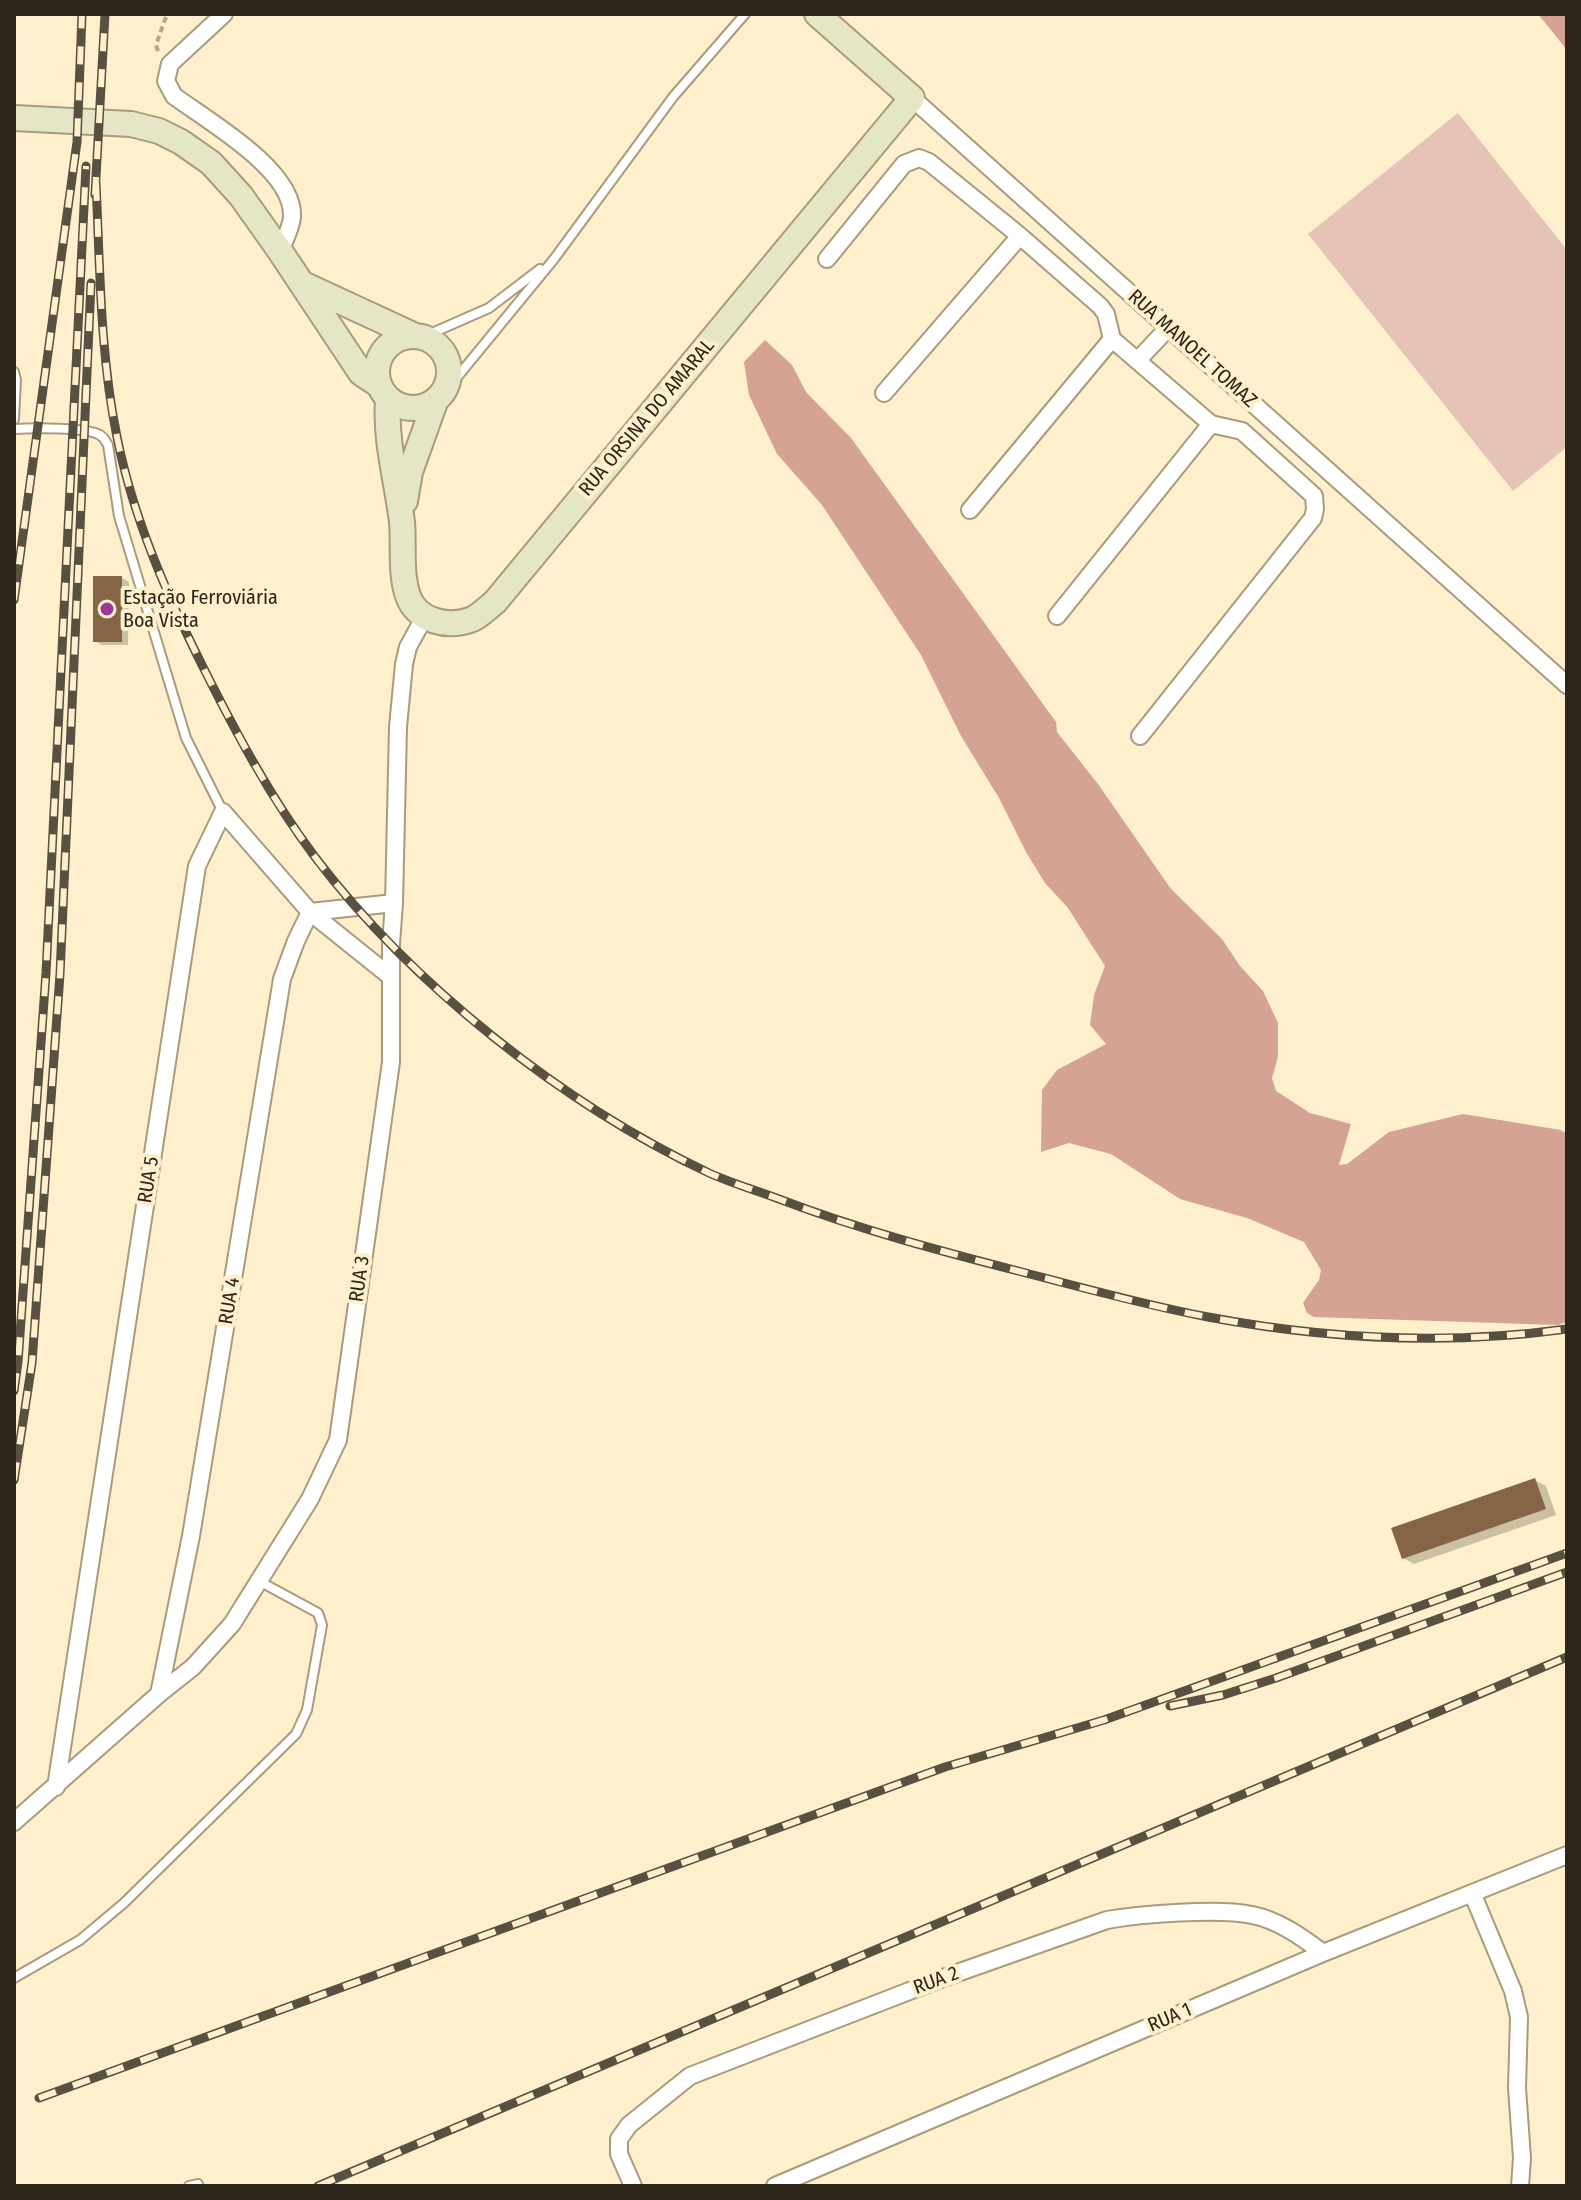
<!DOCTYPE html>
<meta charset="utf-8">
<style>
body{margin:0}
#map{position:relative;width:1581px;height:2200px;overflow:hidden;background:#feefcd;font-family:"Fira Sans Condensed",sans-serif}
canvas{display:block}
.frame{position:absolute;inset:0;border:16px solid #2c261a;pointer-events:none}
</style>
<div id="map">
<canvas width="1581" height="2200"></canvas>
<div class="frame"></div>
</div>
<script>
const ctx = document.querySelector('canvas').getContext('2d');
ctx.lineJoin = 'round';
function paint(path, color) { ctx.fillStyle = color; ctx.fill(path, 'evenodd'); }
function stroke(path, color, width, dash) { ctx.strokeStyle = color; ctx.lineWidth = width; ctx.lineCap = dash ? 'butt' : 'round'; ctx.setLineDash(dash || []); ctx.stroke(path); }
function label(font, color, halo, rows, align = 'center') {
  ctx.font = font + ' "Fira Sans Condensed",sans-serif'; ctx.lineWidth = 8; ctx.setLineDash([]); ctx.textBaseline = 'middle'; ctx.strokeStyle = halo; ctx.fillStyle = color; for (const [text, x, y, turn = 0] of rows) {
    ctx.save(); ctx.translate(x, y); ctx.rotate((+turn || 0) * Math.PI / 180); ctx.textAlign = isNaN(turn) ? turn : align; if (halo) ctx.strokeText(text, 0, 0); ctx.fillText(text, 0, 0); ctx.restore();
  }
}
paint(new Path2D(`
 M1458,113L1567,250V447L1513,491L1308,234Z`), '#e5c3b7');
paint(new Path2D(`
 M1538,14H1567V50Z
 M765,340L792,365L806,392L851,438L1056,722L1057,732L1098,784L1171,889L1222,939L1240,966L1263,991L1278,1023V1057L1272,1078L1276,1091L1310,1113L1351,1124L1339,1165L1347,1164L1389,1132L1463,1114L1561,1130L1567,1134V1322L1558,1325L1314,1317L1307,1313L1303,1303L1319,1280L1321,1270L1304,1242L1247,1218L1180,1199L1111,1154L1069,1143L1041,1152L1042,1090L1057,1070L1106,1044L1090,1025L1094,995L1105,966L1068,908L1045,883L1026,852L999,798L961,736L921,655L822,505L777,454L749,395L744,362Z`), '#d4a393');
paint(new Path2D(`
 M122,578L129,582L128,645H102L95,641Z
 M1535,1480L1546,1486L1556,1515L1414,1564L1403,1558Z`), '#0003');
paint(new Path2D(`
 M93,576H122V642H93Z
 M1535,1478L1546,1509L1402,1559L1391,1528Z`), '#866446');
const lane = new Path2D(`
 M423,337L489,308L540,269
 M14,372L16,380L14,419
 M440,398L554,259L673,97L745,14
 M14,429C31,428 87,427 100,435C105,438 105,441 108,445L119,516L186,738L223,812
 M14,1978L80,1940L124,1903L296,1734L307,1710L322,1625L318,1613L259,1581
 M189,2186L198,2184`);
const street = new Path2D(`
 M224,14L170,64L166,81L174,96C208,121 294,170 292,216C292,226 284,241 280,251
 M912,98L1567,685
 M827,259L904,164L919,158L929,162L1020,236L1100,306L1106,314L1112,339L1211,424L1242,431L1314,496L1315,509L1313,518L1140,736
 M1138,360L1169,327
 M884,393L1020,236
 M970,510L1112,339
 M1057,616L1211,424
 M159,1694L191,1536L282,979L296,941L310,912L394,903
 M56,1787L197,866L223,812L310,912L391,977
 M14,1822L159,1694L193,1667L232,1624L310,1499L338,1440L391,1062V944L394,903L398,727L404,664L408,647L425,616
 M1473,1895L1513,1991L1519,2017L1517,2088L1522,2158L1520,2186
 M633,2186L619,2154V2139L629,2125L690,2076L943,1978L1107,1920C1141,1914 1219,1908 1252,1915C1278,1920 1302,1937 1323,1953
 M775,2186L1323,1953L1567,1855`);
const secondary = new Path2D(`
 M14,118L131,124L159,131L181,142L211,163L241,196L280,251L361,373L379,385
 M305,285L413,335
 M377 372a36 36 0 1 1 72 0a36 36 0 1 1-72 0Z
 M388,400C385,441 397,481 402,522C404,545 400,573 408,596C417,621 447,628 470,620C479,617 487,608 495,602L912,98L817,14
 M405,501L410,472L435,402`);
stroke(lane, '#a99b7b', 12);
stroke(street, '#a99b7b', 20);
stroke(secondary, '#a99b7b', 28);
stroke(new Path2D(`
 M158,51L156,45L167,14`), '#b3a88d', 4, [6, 4]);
stroke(lane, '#fff', 8);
stroke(street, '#fff', 16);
stroke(secondary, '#e5e6c6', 24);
const rail = new Path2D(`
 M96,183C100,268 100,354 117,437C133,517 166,593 202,665C235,731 270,797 315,857C412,985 563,1104 709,1173C731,1183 755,1190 779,1199C858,1229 940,1251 1022,1272C1084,1288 1145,1305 1208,1317C1325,1339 1449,1345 1567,1329
 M95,195L105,14
 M14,600L77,142L82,14
 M14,1391L18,1362L46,973L86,166
 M14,1480L32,1363L60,974L91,283
 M1170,1706L1223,1695L1276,1678L1567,1572
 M39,2098L945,1767L1104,1720L1567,1553
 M318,2186L1567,1657`);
stroke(rail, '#585040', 9);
stroke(rail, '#feefcd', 6, [18]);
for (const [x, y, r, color] of [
 [107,609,8,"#9e3699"]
]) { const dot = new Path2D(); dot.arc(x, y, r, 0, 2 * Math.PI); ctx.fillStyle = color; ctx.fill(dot); stroke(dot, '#feefcd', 3); }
label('20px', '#2c261a', '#feefcd', [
 ["RUA MANOEL TOMAZ",1192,349,42],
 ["RUA ORSINA DO AMARAL",647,418,-50],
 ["RUA 5",149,1180,-81],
 ["RUA 3",360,1279,-82],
 ["RUA 4",230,1301,-81],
 ["RUA 2",936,1981,-20],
 ["RUA 1",1170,2018,-23]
]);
label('20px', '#2c261a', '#feefcd', [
 ["Estação Ferroviária",123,598],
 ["Boa Vista",123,621]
], 'left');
</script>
